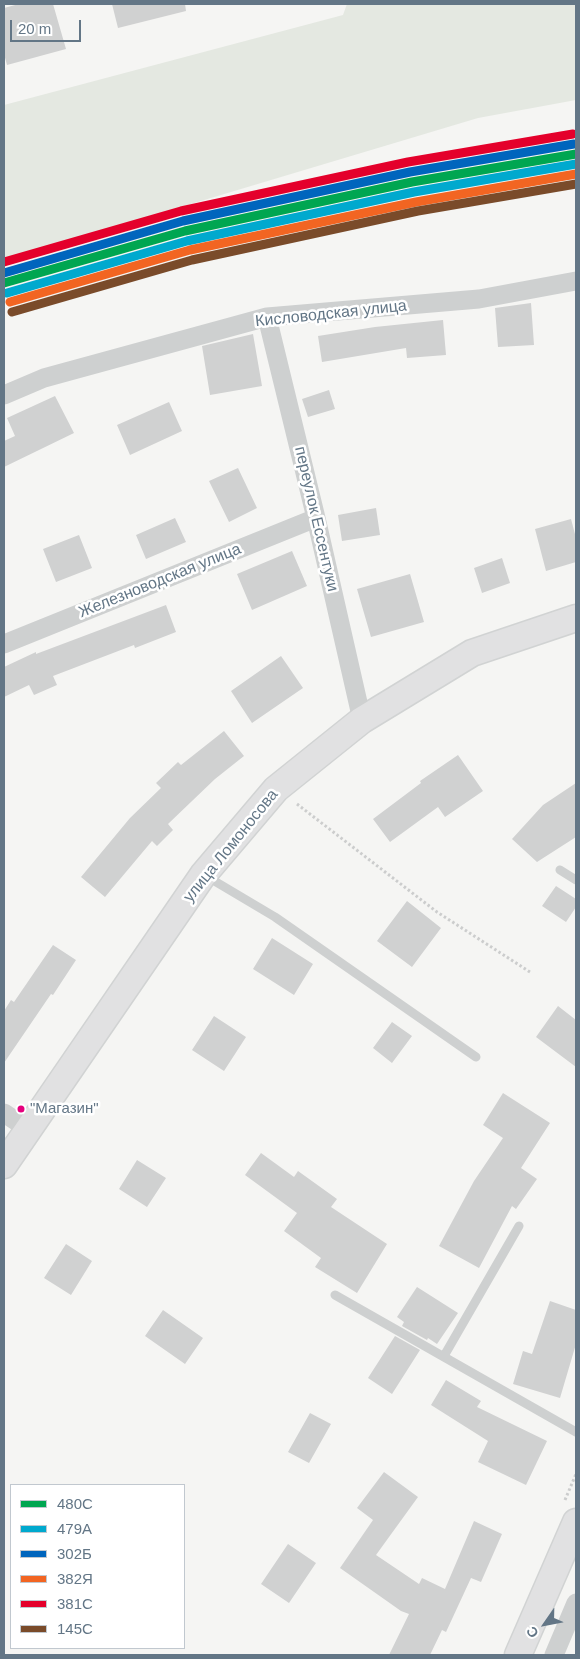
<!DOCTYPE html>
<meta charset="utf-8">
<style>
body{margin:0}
#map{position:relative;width:580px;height:1659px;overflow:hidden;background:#f5f5f3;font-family:Helvetica,sans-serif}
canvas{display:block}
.frame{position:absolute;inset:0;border:5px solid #637686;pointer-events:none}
.legend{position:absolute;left:10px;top:1484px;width:175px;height:165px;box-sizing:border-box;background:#fff;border:1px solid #c1c8cf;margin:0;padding:6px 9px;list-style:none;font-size:15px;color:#637686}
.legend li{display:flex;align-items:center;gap:10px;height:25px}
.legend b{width:25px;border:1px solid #c1c8cf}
.north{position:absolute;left:520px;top:1599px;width:50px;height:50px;-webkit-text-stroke:4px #fff;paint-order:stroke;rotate:237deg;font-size:14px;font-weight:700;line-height:20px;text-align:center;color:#637686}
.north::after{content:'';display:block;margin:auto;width:18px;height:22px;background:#637686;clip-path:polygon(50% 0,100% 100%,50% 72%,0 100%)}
.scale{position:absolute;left:10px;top:20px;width:71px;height:22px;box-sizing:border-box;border:2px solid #637686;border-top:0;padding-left:6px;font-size:15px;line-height:18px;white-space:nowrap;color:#637686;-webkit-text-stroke:4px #fff;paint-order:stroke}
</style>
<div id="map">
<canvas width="580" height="1659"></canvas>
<div class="frame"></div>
<ul class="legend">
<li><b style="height:6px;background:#00a651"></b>480С</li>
<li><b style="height:6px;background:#00a9ce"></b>479А</li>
<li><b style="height:6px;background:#0065bd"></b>302Б</li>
<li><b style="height:6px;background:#f26522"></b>382Я</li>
<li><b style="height:6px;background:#e4002b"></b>381С</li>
<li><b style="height:6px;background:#7a4b2a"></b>145С</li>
</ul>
<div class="north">С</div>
<div class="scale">20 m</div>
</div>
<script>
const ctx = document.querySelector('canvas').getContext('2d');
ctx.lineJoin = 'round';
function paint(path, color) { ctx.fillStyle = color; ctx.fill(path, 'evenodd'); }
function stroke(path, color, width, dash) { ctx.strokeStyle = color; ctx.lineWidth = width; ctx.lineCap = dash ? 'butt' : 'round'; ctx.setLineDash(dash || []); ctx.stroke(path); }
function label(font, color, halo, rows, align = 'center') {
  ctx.font = font + ' Helvetica,sans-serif'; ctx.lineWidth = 5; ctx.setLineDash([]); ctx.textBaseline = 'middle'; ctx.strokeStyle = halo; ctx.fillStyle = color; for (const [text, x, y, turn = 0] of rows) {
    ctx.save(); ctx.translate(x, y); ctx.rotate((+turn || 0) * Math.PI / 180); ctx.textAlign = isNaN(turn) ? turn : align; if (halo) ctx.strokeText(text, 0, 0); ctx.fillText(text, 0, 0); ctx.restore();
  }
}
paint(new Path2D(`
 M347,4H576V100L478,118L4,260V105L343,15Z`), '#e4e8e1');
paint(new Path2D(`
 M19,4H53L66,49L7,65L4,54V8Z
 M112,4H185L186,11L118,28Z
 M531,303L534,345L498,347L495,308Z
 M443,320L446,355L407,358L406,348L322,362L318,336L375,327Z
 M253,334L262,386L210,395L202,346Z
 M329,390L335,409L308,417L302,399Z
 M55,396L74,433L4,467V441L15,436L7,418Z
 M169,402L182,431L130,455L117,425Z
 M238,468L257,508L229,522L209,481Z
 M376,508L380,535L342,541L338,515Z
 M175,518L186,542L146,559L136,535Z
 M571,519L576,538V562L546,571L535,529Z
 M79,535L92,568L56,582L43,549Z
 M292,551L307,586L252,610L237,574Z
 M502,558L510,583L482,593L474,568Z
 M410,574L424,622L371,637L357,589Z
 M166,605L176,632L135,648L134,645L53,676L57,685L34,695L29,685L4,697V667L36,652V654Z
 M281,656L303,688L252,723L231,691Z
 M224,731L244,756L215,779L168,824L173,830L157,846L152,841L105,897L81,877L130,818L161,788L156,783L178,762L181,765Z
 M458,755L483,791L445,817L438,807L390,842L373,819L421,783L420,781Z
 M576,783V837L537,862L512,839L543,805Z
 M556,886L576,899V907L566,922L542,906Z
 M407,901L441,928L412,967L377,941Z
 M272,938L313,964L294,995L253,969Z
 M53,945L76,960L53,995L51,994L4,1063V1011L11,1000L14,1002Z
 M558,1006L576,1020V1067L536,1037Z
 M214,1016L246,1037L224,1071L192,1050Z
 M392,1022L412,1036L392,1063L373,1048Z
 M503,1093L550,1123L521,1168L537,1179L516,1209L512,1206L479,1268L439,1246L474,1181L503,1138L483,1125Z
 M261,1153L294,1177L298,1171L337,1199L331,1207L387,1244L357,1293L315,1267L321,1258L284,1231L297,1213L245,1175Z
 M137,1160L166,1178L147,1207L119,1189Z
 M66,1244L92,1261L71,1295L44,1278Z
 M417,1287L458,1313L437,1344L428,1338L427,1340L402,1326L404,1322L397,1317Z
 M550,1301L576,1310V1344L560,1398L513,1384L523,1351L532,1354Z
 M163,1310L203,1338L185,1364L145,1336Z
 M395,1336L420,1350L392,1394L368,1378Z
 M446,1380L481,1401L477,1407L547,1441L526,1485L478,1462L488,1441L431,1405Z
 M310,1413L331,1424L309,1463L288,1452Z
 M384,1472L418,1497L376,1555L419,1584L422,1578L445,1589L474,1521L502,1534L481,1582L471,1578L446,1632L442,1630L430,1655H389L409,1614L401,1611L340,1568L373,1520L357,1508Z
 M288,1544L316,1563L289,1603L261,1584Z`), '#d0d1d1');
const secondary = new Path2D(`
 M4,1165L203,875L276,789L362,720L472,653L576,618
 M518,1655L576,1522`);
stroke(secondary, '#d1d3d3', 29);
stroke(new Path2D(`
 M297,804L437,912L530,972
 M565,1500L576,1474`), '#cccdcd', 3, [2.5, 2.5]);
stroke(new Path2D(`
 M560,870L576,880
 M206,876L275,917L476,1057
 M335,1295L576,1432
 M444,1356L519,1226`), '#ced0d0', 9);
stroke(new Path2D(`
 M267,317L316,518L362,720
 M4,395L44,378L267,317L479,299L576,281
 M4,644L316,518
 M4,1113L28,1129
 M554,1655L576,1603`), '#ced0d0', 19);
stroke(secondary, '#e1e1e2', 26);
stroke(new Path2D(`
 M4,283L185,231L412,182L576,154`), '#00a651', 9);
stroke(new Path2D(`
 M7,293L187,241L414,192L576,164`), '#00a9ce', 9);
stroke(new Path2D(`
 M4,273L183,221L410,172L574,144`), '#0065bd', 9);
stroke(new Path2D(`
 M10,302L190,250L416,202L576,174`), '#f26522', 9);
stroke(new Path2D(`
 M4,262L181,211L408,162L573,134`), '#e4002b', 9);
stroke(new Path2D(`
 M12,312L192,260L418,211L576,184`), '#7a4b2a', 9);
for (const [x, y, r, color] of [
 [21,1109,4.5,"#e5007d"]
]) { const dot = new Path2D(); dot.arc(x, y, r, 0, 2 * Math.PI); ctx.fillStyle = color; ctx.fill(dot); stroke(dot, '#fff', 2); }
label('15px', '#637686', '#fff', [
 ["\"Магазин\"",30,1109]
], 'left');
label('16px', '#637686', '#fff', [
 ["Кисловодская улица",331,314,-6],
 ["переулок Ессентуки",316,519,77],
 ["Железноводская улица",160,581,-22],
 ["улица Ломоносова",231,846,-51]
]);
</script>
